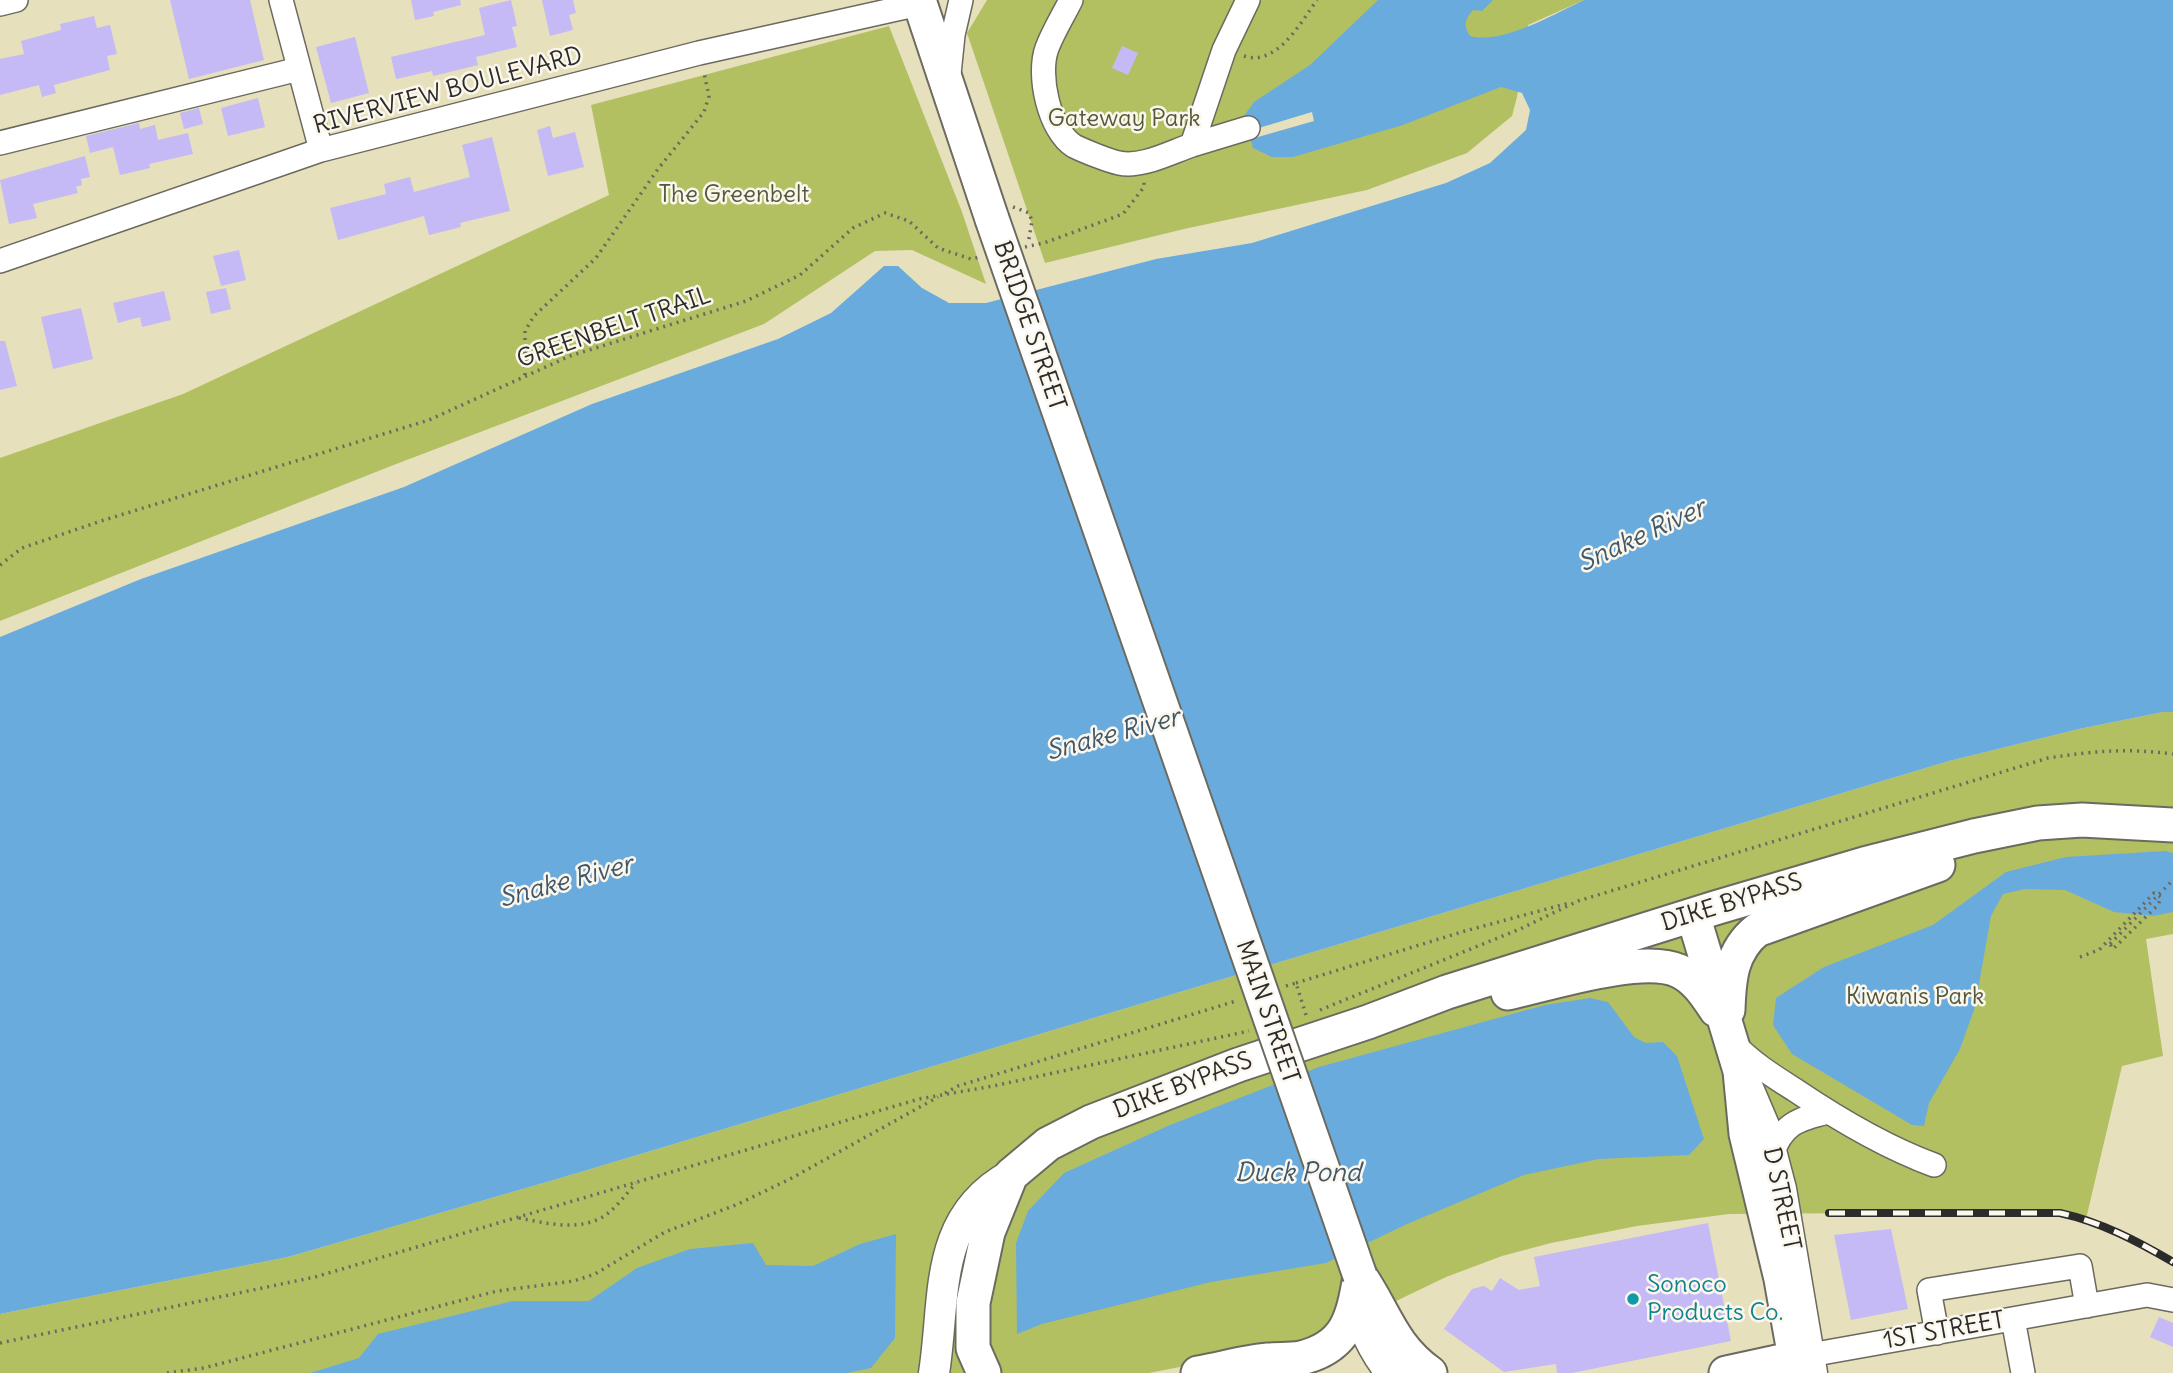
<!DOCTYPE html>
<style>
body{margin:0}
canvas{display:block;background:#e6e0bc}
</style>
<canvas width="2173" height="1373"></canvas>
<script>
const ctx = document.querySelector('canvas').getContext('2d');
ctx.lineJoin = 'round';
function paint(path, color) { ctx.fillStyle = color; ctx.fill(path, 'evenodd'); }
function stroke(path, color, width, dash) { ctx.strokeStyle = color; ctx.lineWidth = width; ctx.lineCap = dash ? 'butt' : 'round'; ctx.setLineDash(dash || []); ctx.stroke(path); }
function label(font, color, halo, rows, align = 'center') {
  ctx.font = font + ' Delius,sans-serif'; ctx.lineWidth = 5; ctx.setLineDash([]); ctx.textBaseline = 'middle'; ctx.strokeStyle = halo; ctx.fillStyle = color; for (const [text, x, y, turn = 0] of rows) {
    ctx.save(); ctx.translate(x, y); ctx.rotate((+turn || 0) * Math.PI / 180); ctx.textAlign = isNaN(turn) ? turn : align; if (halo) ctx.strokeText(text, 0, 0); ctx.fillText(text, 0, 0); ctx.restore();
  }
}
paint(new Path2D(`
 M987,0H1584L1528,25L1517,97L1512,116L1467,153L1367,190L1184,229L1045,263L967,33Z
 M889,26L962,212L986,284L912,250L875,251L764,324L391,466L0,621V458L183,394L609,195L591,105Z
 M2163,712H2173V934L2146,939L2163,1056L2122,1066L2086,1219L2060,1213L2019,1212L1729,1214L1637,1226L1551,1243L1502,1256L1446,1277L1313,1341L1149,1373H0V1314L288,1257L564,1177L1949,761L2079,729Z`), '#b2c062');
paint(new Path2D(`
 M1378,0H1493L1482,11L1473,10C1465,19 1463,25 1470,36C1502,45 1554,14 1584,0H2173V712H2163L2079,729L1949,761L564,1177L288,1257L0,1314V637L141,579L404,487L592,404L778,339L831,313L884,266H898L922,288L949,303H986L1156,259L1252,243L1446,183L1490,163L1526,130L1530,110L1522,93L1501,87L1403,125L1293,157H1272L1253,148L1244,116L1254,102L1310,65Z
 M2165,851L2173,853V912L2153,916L2114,912L2065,890L2025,889L2003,894L1991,916L1975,1007L1960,1049L1929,1103L1924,1126L1912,1125L1792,1054L1773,1025L1776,998L1824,967L1933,925L2006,872L2066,857Z
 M1590,998L1608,1002L1634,1037L1646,1043L1663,1042L1677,1056L1704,1139L1689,1155L1599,1159L1524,1175L1407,1224L1326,1263L1211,1282L1042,1324L1017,1334L1016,1243L1028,1211L1064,1173L1170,1125L1319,1067L1545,1005Z
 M896,1234L895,1338L871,1368L847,1373H310L359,1358L378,1334L513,1301H589L637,1268L690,1249L753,1243L766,1265L813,1266L860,1244Z`), '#6aabde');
paint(new Path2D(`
 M1312,112L1314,121L1251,139L1249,131Z`), '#e6e0bc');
paint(new Path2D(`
 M170,0H250L264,60L189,79Z
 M411,0H460L461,5L433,12L434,16L415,20Z
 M511,0L517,26L512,27L517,47L476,57L478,65L433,76L432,71L396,79L391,57L485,35L479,8Z
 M542,0H573L576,13L569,15L573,30L550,36Z
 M94,16L97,28L110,25L117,54L107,56L110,70L54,85L56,93L42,97L39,85L0,95V59L24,54L21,41L61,30L60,24Z
 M355,37L369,93L331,103L316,47Z
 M1122,46L1138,53L1128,75L1112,68Z
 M258,98L265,127L228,136L221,108Z
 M199,108L203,124L184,129L180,113Z
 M139,123L140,129L155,125L158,140L188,133L193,154L149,164L150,168L120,175L113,147L90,153L86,136Z
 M550,126L553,138L575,132L584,167L548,176L537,130Z
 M492,137L510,211L460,223L461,227L429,235L424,216L338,240L330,208L386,194L384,184L410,177L414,192L470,177L462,145Z
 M85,156L90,177L81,179L82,185L76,187L78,193L33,204L37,218L9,224L0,180Z
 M239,250L246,280L221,286L213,256Z
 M226,288L231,309L211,314L206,292Z
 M164,291L171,320L142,327L140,317L118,323L113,303Z
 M81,308L93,359L53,369L41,317Z
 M0,341H5L17,386L0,390Z
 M1708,1223L1731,1341L1572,1373H1557L1556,1364L1504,1372L1444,1329L1472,1289L1484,1286L1492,1291L1500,1278L1519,1290L1540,1286L1534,1257Z
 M1891,1229L1908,1309L1851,1320L1834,1235Z
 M2159,1317L2173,1323V1347L2150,1337Z`), '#c5baf6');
const minor = new Path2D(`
 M281,0L321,150
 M1071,0C1063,16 1053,32 1047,48C1037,75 1049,130 1074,146C1084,151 1109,161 1119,163C1142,168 1171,152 1192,145L1224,50L1248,0
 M0,4L16,0
 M949,74L953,35L961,0
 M0,143L299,69
 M1192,145L1248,128
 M0,261L321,150L699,53L919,4
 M1734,1044C1752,1063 1773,1076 1795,1090C1838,1119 1885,1147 1934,1165
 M1772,1155C1782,1124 1798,1119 1828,1112
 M2013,1319L2023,1373
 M1937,1333L1929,1290L2080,1266L2087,1306
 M1810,1355L2147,1295L2173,1300`);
const major = new Path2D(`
 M1745,1081L1765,1128L1781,1189L1812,1373
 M1357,1295C1360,1325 1372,1349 1391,1373
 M934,1373C946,1298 932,1218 1011,1175`);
const highway = new Path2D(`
 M919,0L992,219
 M1693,915L1740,1071L1746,1134L1781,1279L1795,1358L1726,1373
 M1508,993C1548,984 1643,954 1679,971C1696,979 1706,995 1716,1010
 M1728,1010C1729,979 1731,951 1757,930L1938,865
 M1360,1276C1385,1312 1391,1345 1430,1373
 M984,1373L973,1348V1303L988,1232L1011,1175L1048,1144L1091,1122L1238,1065L1368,1022L1447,992L1715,908L1864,864L1974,836L2038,823L2082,820L2173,825
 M1198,1373C1221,1369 1245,1362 1268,1360C1279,1359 1290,1360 1301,1358C1347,1347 1353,1318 1360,1276`);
stroke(minor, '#6c6a5e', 26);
stroke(major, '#6c6a5e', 33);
stroke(highway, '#6c6a5e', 37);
stroke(new Path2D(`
 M1244,56C1277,67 1301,22 1317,0
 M1013,207L1029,213L1032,221L1028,244
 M1025,247L1044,243L1123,214L1144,187V181
 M525,375V331L534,316L596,258L658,169L704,112L709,96L704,73
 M0,565L22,548L101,521L429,420L570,356L746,301L800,275L853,228L885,213L909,221L938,248L971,259L980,257
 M2080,957L2099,950L2154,893L2161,897L2158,905L2113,949L2110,944
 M1296,983L1465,931L1569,903
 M1286,986L1296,983L1306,1015
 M1320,1010L1520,929L1578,901L2048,758C2094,751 2127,748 2173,754
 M945,1093L958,1086L1236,1001
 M519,1218C545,1223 576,1231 601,1218C614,1211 626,1194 636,1183
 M0,1343L315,1277L919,1099L993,1086L1249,1031
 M167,1373L204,1368L497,1291L574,1281L595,1274L665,1232L736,1205L790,1179L938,1097`), '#6c6a5e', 3.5, [2, 5]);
stroke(minor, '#fff', 23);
stroke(major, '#fff', 30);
stroke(highway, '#fff', 33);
const rail = new Path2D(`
 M1829,1213H2060C2101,1222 2137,1241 2173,1262`);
stroke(rail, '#2b2b2b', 8);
stroke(rail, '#fbf7ec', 5, [16]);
const highwayBridge = new Path2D(`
 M992,219L1360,1276`);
stroke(highwayBridge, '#6c6a5e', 37, []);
stroke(new Path2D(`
 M2110,944L2173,880`), '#6c6a5e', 3.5, [2, 5]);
stroke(highwayBridge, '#fff', 33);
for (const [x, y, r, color] of [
 [1633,1299,7,"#0f9aa8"]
]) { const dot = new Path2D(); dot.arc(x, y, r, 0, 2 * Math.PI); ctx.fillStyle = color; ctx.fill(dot); stroke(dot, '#fbf7ec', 2.5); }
label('24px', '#2b2b2b', '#fbf7ec', [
 ["RIVERVIEW BOULEVARD",448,91,-15],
 ["BRIDGE STREET",1029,326,71],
 ["GREENBELT TRAIL",614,328,-19],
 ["DIKE BYPASS",1732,903,-17],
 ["MAIN STREET",1267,1012,71],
 ["DIKE BYPASS",1183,1086,-21],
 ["D STREET",1781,1199,78],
 ["1ST STREET",1944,1331,-10]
]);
label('24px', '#54583c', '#fbf7ec', [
 ["Gateway Park",1124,119],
 ["The Greenbelt",734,195],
 ["Kiwanis Park",1915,997]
]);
label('24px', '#0d838f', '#fbf7ec', [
 ["Sonoco",1647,1285],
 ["Products Co.",1647,1313]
], 'left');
label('italic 26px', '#41586a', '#fbf7ec', [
 ["Snake River",1642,536,-25],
 ["Snake River",1113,735,-15],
 ["Snake River",566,882,-15],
 ["Duck Pond",1298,1174]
]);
</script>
